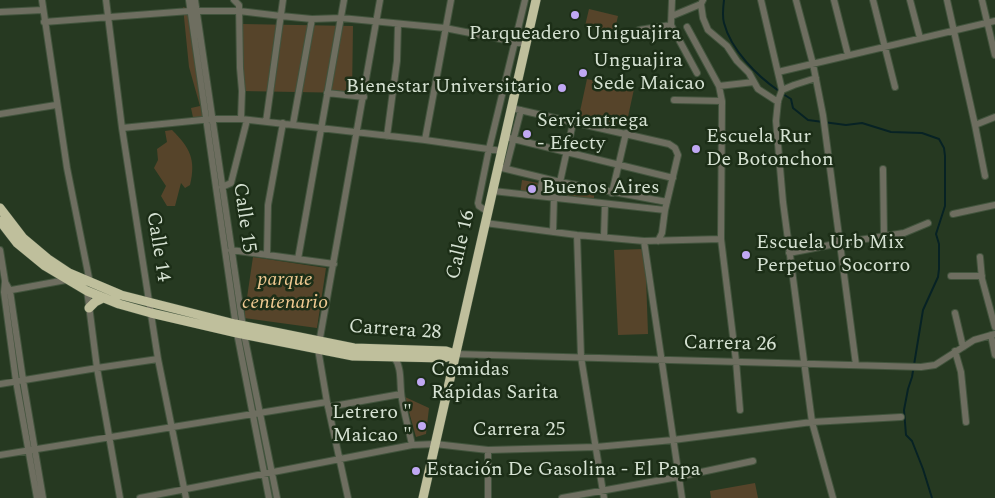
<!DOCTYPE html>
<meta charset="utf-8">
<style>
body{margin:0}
canvas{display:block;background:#263921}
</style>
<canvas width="995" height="498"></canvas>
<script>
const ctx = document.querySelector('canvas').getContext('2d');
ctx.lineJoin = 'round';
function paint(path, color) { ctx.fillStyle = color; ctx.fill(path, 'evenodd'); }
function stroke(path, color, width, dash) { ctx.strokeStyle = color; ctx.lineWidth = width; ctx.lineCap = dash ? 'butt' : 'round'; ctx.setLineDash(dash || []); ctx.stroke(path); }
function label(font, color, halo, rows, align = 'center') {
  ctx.font = font + ' Spectral,serif'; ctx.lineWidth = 5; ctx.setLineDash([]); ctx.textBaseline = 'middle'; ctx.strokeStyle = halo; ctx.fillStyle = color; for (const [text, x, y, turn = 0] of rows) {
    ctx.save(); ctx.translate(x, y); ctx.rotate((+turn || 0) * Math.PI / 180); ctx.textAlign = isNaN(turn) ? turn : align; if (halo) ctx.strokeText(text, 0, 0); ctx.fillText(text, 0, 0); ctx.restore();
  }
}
paint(new Path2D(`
 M183,7L193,10L210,117L194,122L191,108L200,106L189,67Z
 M589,9L618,16L614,33L585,26Z
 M242,24L353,26L352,93L241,91Z
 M587,79L634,89L626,126L579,116Z
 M172,130C190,148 196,159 190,185L185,188L181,183L175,206H167L161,196L166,186L154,168L158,160L157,149L167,142L165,131Z
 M522,180L544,184L543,194L545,184L594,191V200L520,194Z
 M645,249L648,334L618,335L614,250Z
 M253,257L326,268L317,328L244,318Z
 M405,397L429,408L426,434L416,437Z
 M755,483L758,498H711L710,491Z`), '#56442a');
stroke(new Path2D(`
 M724,0C723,8 722,16 724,23C731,50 757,76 779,91
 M783,94L791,99L793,108L808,120L846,125L862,123L891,132L922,133L939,139L944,148L945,156V206L936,234L939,244V269L938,277L923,310L912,377L908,389L904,410L906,435L912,441L923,469L932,498`), '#072224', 2);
const minor = new Path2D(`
 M42,0L67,168L90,283
 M106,0L122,128L158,359L186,498
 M189,0L237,333L269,498
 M195,0L244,334L277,498
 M234,0L239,5L240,68L242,91L241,119
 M672,0L671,25L697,73
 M703,0L701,4L703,18L708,30L727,46L737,61L749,73L754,82
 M761,0L782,90
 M796,0L813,64L823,115L856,365
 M834,0L848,55
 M873,0L895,87
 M910,0L920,38
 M947,0L975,125L985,176
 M982,0L995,55
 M0,12L43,10
 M672,16L701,4
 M44,22L190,11H239L281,16L312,19L341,18L445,28L526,44
 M687,27L719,86L722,101L721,239L736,361L740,410
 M639,30L671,25
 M778,72L995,21
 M719,86L754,82L758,89L778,102
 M782,90L778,101L776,121L783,202L812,422L833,498
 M782,90L794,85L816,78
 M327,93L364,97
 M674,100L722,101
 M511,108L669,144L675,148L678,155L665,210L662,233L658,241
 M0,114L56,105
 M266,122L283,0
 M293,124L312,19
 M975,125L995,117
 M122,128L212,119H241L425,140L502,151
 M387,136L397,61L398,24
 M505,137L673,178
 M425,140L451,0
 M498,167L560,182L667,202
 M506,168L521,110
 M883,169L884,236
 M560,182L573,123
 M222,187L231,183L247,120
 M493,191L665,210
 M612,193L626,133
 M539,195L543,178
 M488,212L479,206L478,203L489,149L525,0
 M953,214L995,205
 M485,223L577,235L644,241L721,239
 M553,232L554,197
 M577,235L581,357L604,498
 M604,236L605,204
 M644,241L682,498
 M0,250L5,281L4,292L16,381L37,498
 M231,250L334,264
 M789,253L840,243L904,233L928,223
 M267,255L268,205L283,123
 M980,257L982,279L995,327
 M298,259L344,0
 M951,276H982
 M5,282L10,291L23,380L43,498
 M87,290L97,368L120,498
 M6,291L66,280
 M955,313L963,347
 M991,335L995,355
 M955,351L961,372L966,422
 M455,354L921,367L935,365L974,340L995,334
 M394,357C403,369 399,385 402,399C404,414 409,429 412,445
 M0,384L97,368L158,359
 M328,407L401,394
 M0,455L327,402
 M140,498L412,445L435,444L488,450L596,447L673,440L812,422L901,417
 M348,498L327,402L318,349L380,0
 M488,498V450
 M562,498L678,477L753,461`);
const highway = new Path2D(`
 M0,208L23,238L48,259L69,273L121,295L235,324L354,348L446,351L455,354
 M0,221L17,243L45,266L87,291L119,304L151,313L237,333L353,356L444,358L455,354
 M89,308L95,302L103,298
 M423,498L536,0`);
stroke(minor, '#42543d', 8);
stroke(highway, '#42543d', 10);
stroke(minor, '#6e6e60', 6);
stroke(highway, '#bfbf9c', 9);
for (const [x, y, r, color] of [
 [575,15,5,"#c0a8f3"],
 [583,73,5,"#c0a8f3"],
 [562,88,5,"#c0a8f3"],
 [527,134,5,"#c0a8f3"],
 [696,149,5,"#c0a8f3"],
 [532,189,5,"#c0a8f3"],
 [746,255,5,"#c0a8f3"],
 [421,382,5,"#c0a8f3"],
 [422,426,5,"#c0a8f3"],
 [416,471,5,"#c0a8f3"]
]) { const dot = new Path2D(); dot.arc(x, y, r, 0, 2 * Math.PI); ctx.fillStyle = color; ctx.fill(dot); stroke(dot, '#1c2e17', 2); }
label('20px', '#d6e2d3', '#1c2e17', [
 ["Parqueadero Uniguajira",575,35,"center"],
 ["Unguajira",593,62],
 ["Sede Maicao",593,85],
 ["Bienestar Universitario",552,88,"right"],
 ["Servientrega",537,122],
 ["- Efecty",537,145],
 ["Escuela Rur",706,138],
 ["De Botonchon",706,161],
 ["Buenos Aires",542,189],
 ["Escuela Urb Mix",756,244],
 ["Perpetuo Socorro",756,267],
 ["Comidas",431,371],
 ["Rápidas Sarita",431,394],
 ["Letrero \"",412,414,"right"],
 ["Maicao \"",412,437,"right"],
 ["Estación De Gasolina - El Papa",426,471]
], 'left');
label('20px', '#d6e2d3', '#1c2e17', [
 ["Calle 15",243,218,82],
 ["Calle 16",462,245,-77],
 ["Calle 14",157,247,81],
 ["Carrera 28",395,331,4],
 ["Carrera 26",730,345,1],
 ["Carrera 25",519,431]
]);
label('italic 20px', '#f1ca92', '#1c2e17', [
 ["parque",285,281],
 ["centenario",285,304]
]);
</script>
